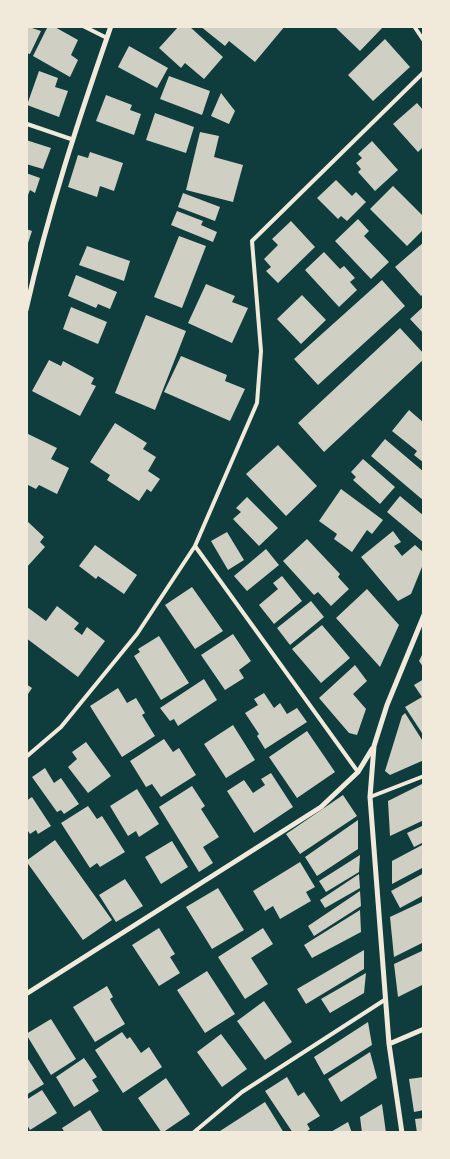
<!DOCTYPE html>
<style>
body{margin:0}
#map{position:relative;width:450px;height:1159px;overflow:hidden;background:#0f3d3e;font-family:Figtree,sans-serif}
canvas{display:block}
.frame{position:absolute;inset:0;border:28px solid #f1e9da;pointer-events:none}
</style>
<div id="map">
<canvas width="450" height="1159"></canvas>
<div class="frame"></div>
</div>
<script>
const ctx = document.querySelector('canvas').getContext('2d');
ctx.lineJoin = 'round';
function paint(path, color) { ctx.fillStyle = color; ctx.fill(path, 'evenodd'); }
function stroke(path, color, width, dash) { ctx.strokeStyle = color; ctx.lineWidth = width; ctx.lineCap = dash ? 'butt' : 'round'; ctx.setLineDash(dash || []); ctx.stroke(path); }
paint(new Path2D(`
 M26,26L41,31L30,54L26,53Z
 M48,26H53L78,40L71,55L78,60L70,77L33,56Z
 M179,26H189L223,57L204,79L185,63L181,68L159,48Z
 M200,26H285L255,62L229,41L225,46Z
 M337,26H384L360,51L336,28Z
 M385,39L410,67L373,101L348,75Z
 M129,46L168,68L157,88L118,67Z
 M39,71L58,78L55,87L68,91L59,117L27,105Z
 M169,76L210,91L202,115L160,99Z
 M221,93L235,111L229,124L211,116Z
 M106,95L132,105L130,110L141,114L134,135L96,121Z
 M417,103L424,111V146L418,152L393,124Z
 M155,113L194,127L186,153L146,140Z
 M200,132L219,136L214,157L243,165L233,202L186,190Z
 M26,140L51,148L43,169L26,164Z
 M372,141L398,170L375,191L358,172L361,169L356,163L362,158L358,154Z
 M90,152L123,163L114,191L100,186L97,197L68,187L78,155L88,158Z
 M26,173L40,178L35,193L30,190L26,200Z
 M336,180L352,196L356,192L366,202L347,221L341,216L338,219L317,198Z
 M393,186L424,217V229L407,246L370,209Z
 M183,193L220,207L215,221L178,207Z
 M177,211L203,221L201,225L217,232L213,242L171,225Z
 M358,219L369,231L364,236L389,262L371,279L335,241Z
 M291,221L315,247L278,283L266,271L271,267L264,259L278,245L272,239Z
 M26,229L32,231L27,246H26Z
 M179,236L206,246L182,308L154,297Z
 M424,242V293L421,296L395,267Z
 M87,246L130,261L124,281L79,265Z
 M324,252L340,269L344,266L355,278L350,282L357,290L339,307L305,270Z
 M76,275L117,292L110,309L98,304L96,308L68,296Z
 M382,280L405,306L318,385L294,359Z
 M206,284L235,296L232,302L248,308L232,343L188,323Z
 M302,295L326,320L301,344L277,319Z
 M424,306V334L410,319Z
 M71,307L107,322L98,344L63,329Z
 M146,315L186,331L155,410L115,393Z
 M400,328L424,354V359L324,452L298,423Z
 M181,356L227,375L225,381L245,389L230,421L164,392Z
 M49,360L61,366L63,361L94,378L91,384L96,386L80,416L32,391Z
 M409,410L424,423V463L414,455L417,451L392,431Z
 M115,423L147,443L143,449L156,457L148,471L160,479L151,492L147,489L139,501L107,480L110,475L90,462Z
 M26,433L57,448L51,459L69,468L57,494L39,485L36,489L26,484Z
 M385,439L424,472V501L371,456Z
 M278,445L317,486L286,516L246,474Z
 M363,459L395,487L380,504L353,480L356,477L351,472Z
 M341,489L383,520L372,534L367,530L352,552L334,539L337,534L319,521Z
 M400,496L424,516V543L387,512Z
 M247,497L278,528L259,546L233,519L241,512L236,508Z
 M26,520L44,537L40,542L45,547L26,568Z
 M393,531L401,542L394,546L402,556L415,545L424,553V562L411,594L398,601L361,557Z
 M227,532L244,560L228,570L211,541Z
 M307,539L340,574L338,577L349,589L331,606L318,592L314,595L283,561Z
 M95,545L137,575L124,594L98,576L96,579L79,566Z
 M266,549L279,565L247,591L234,576Z
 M282,576L302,601L274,624L259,605L278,589L273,583Z
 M192,587L223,631L195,649L165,605Z
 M367,589L399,625L380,667L336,618Z
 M311,601L324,617L290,645L277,628Z
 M57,606L79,623L74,629L82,635L87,627L105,641L78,677L26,638L27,607L46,621Z
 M322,625L350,658L321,683L292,649Z
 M233,634L251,661L239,670L244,678L225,690L201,655Z
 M159,636L189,683L161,700L134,656L140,652L138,649Z
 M424,651V668L419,661Z
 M355,665L367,681L353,694L366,709L357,735L349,733L319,698Z
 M204,679L217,700L178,726L174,719L170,721L160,708Z
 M424,679V732L422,733L405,707L422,697L414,685Z
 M26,684L32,688L26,697Z
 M118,688L127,703L136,698L145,713L142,715L155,736L122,757L90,706Z
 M264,693L274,708L280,703L287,714L297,708L307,722L265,749L257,736L259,734L245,713L258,705L254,699Z
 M405,713L424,743V760L390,775L385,771L402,716Z
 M233,725L255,760L226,778L204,744Z
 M307,731L335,772L297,798L269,757Z
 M164,739L173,752L179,748L196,775L161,797L152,784L146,787L130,761Z
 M86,742L111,776L88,793L68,767L77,759L72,752Z
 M45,768L54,783L61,778L79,804L64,814L61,810L57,812L32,777Z
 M271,773L293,807L254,833L227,791L244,780L253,793L265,785L261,779Z
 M424,783V820L390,836L388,801Z
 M192,786L205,806L201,809L219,837L203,847L213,863L199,872L159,807Z
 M137,789L159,824L139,837L136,831L128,836L110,806Z
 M343,795L357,816L300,854L286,834Z
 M32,797L51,826L38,834L36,830L30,834L26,828V801Z
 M88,806L97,819L102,816L125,852L100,867L97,863L90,868L61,823Z
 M358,820V849L317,876L305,857Z
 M424,825V842L414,847L407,833Z
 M55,840L112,920L83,940L26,861Z
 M172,841L188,867L161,884L145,857Z
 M424,844V867L392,884V861Z
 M360,855L359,872L326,892L319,881Z
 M300,862L315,887L306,892L311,901L280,919L273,906L265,911L253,891Z
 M424,873V895L400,908L391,891Z
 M359,874L360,888L325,908L320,900Z
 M125,879L143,906L116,922L99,895Z
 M218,888L244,930L212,949L186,907Z
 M360,891L361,906L314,936L308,926Z
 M424,901V942L394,957L390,917Z
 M360,910L361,932L312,958L304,945Z
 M159,928L175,954L170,957L180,973L159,986L132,945Z
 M263,928L273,944L251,958L268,984L245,999L218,957Z
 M364,950V969L306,1004L297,989Z
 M424,950V984L398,997L394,964Z
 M207,971L235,1014L205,1033L177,990Z
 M366,973L364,993L330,1013L321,999Z
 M107,986L113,997L110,999L125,1024L95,1042L73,1007Z
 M264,1001L292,1042L265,1060L237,1021Z
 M51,1019L76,1059L51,1075L26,1034Z
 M368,1022L372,1045L324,1075L314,1057Z
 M122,1032L127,1039L130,1037L141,1053L149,1047L162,1067L123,1093L95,1050Z
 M221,1034L247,1069L222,1087L197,1052Z
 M370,1052L377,1078L341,1102L328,1079Z
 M26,1056L44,1084L26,1095Z
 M84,1058L97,1077L92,1080L99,1091L74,1107L56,1077Z
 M287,1077L298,1096L304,1092L320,1116L307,1124L310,1129L305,1133H293L265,1091Z
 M424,1077V1110L414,1112L409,1079Z
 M166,1078L190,1114L162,1133L138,1098Z
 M42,1090L57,1113L30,1130L26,1123V1100Z
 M265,1102L284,1133H221L220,1131Z
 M382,1104L386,1133H362L360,1117Z
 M90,1110L104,1133H65L62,1128Z
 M424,1118V1133H417L415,1119Z
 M348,1122L352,1133H329Z`), '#cfcfc3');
stroke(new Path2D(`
 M83,26L107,38
 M414,26L424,41
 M27,124L71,139
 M195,546L358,772
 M26,757L61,727L137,634L195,546L257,403L261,351L252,241L424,72
 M370,797L424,776
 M193,1133L242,1092L386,999`), '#f1e9da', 4);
stroke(new Path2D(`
 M26,310C48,212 78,121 111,26
 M26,994L321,807L358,772L372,749
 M389,1044L424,1029
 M402,1133L389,1044L370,797L374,746L387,705L424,615`), '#f1e9da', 5);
</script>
